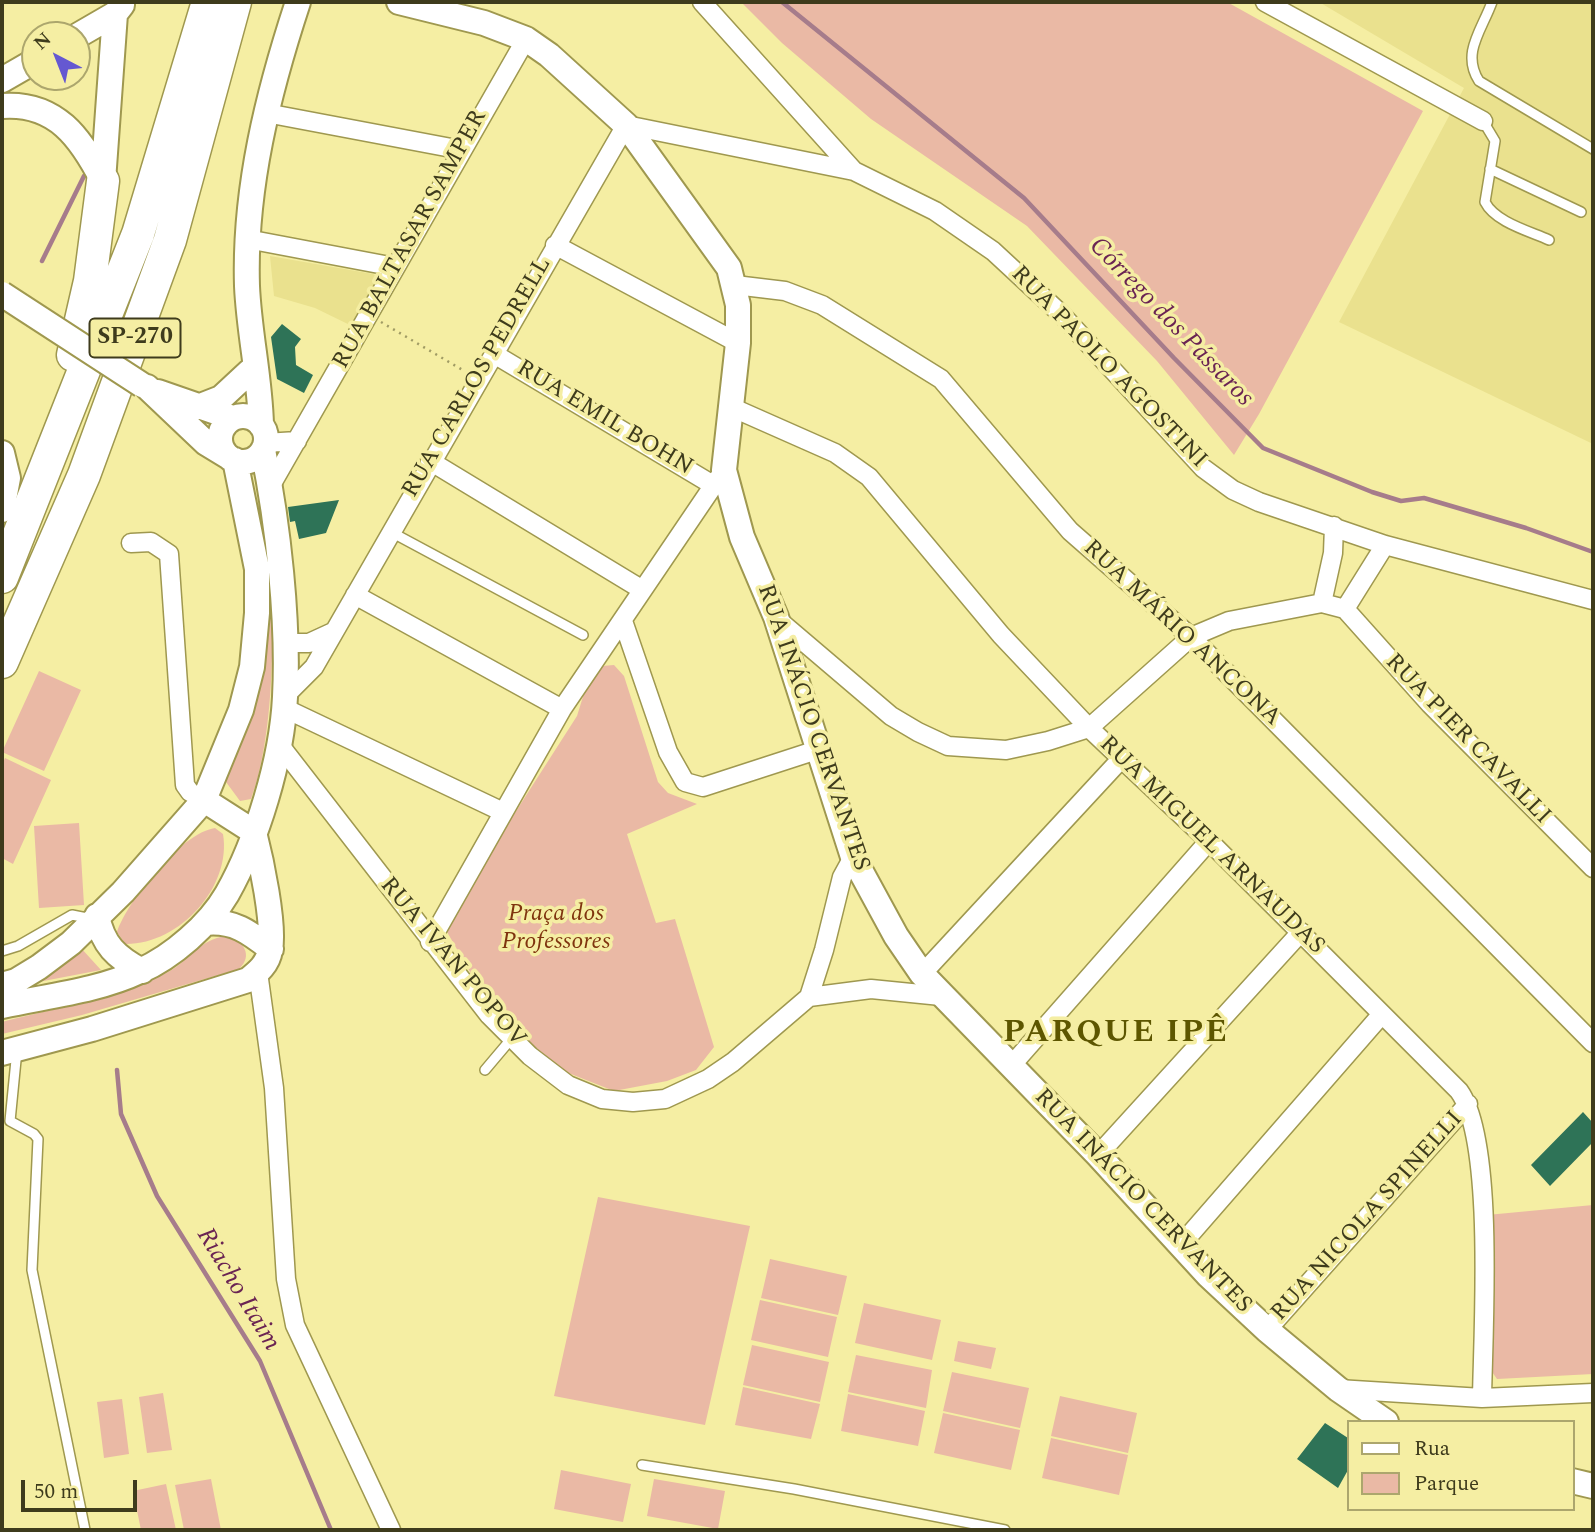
<!DOCTYPE html>
<meta charset="utf-8">
<style>
body{margin:0}
#map{position:relative;width:1595px;height:1532px;overflow:hidden;background:#f5eea3;font-family:Spectral,serif}
canvas{display:block}
.frame{position:absolute;inset:0;border:4px solid #3e3b1c;pointer-events:none}
.legend{position:absolute;left:1347px;top:1420px;width:228px;height:91px;box-sizing:border-box;background:#f5eea3;border:2px solid #aca66d;margin:0;padding:9px 12px;list-style:none;font-size:21px;color:#3e3b1c}
.legend li{display:flex;align-items:center;gap:14px;height:35px}
.legend b{width:35px;border:2px solid #aca66d}
.north{position:absolute;left:21px;top:21px;width:70px;height:70px;box-sizing:border-box;background:#f5eea3;border:2px solid #aca66d;border-radius:50%;rotate:318deg;font-size:19px;font-weight:700;line-height:28px;text-align:center;color:#3e3b1c}
.north::after{content:'';display:block;margin:auto;width:24px;height:32px;background:#6558d1;clip-path:polygon(50% 0,100% 100%,50% 72%,0 100%)}
.scale{position:absolute;left:21px;top:1480px;width:116px;height:32px;box-sizing:border-box;border:4px solid #3e3b1c;border-top:0;padding-left:9px;font-size:21px;line-height:24px;white-space:nowrap;color:#3e3b1c;-webkit-text-stroke:5px #f5eea3;paint-order:stroke}
</style>
<div id="map">
<canvas width="1595" height="1532"></canvas>
<div class="frame"></div>
<ul class="legend">
<li><b style="height:9px;background:#fff"></b>Rua</li>
<li><b style="height:19px;background:#eab9a5"></b>Parque</li>
</ul>
<div class="north">N</div>
<div class="scale">50 m</div>
</div>
<script>
const ctx = document.querySelector('canvas').getContext('2d');
ctx.lineJoin = 'round';
function paint(path, color) { ctx.fillStyle = color; ctx.fill(path, 'evenodd'); }
function stroke(path, color, width, dash) { ctx.strokeStyle = color; ctx.lineWidth = width; ctx.lineCap = dash ? 'butt' : 'round'; ctx.setLineDash(dash || []); ctx.stroke(path); }
function label(font, color, halo, rows, align = 'center') {
  ctx.font = font + ' Spectral,serif'; ctx.lineWidth = 7; ctx.setLineDash([]); ctx.textBaseline = 'middle'; ctx.strokeStyle = halo; ctx.fillStyle = color; for (const [text, x, y, turn = 0] of rows) {
    ctx.save(); ctx.translate(x, y); ctx.rotate((+turn || 0) * Math.PI / 180); ctx.textAlign = isNaN(turn) ? turn : align; if (halo) ctx.strokeText(text, 0, 0); ctx.fillText(text, 0, 0); ctx.restore();
  }
}
paint(new Path2D(`
 M1319,2H1593V444L1339,322L1464,88Z
 M270,256L373,274L381,279L354,327L315,308L274,296Z`), '#eae18e');
paint(new Path2D(`
 M741,2H1227L1423,111L1259,414L1234,455L1157,361L1027,226L871,119L782,43Z
 M268,565L270,566C275,630 274,739 251,799L240,801L226,782L253,708Z
 M614,665L624,676L658,782L668,793L697,804L627,834L656,923L675,919L714,1047L696,1070L667,1081L614,1091L543,1063L488,1003L443,925L577,716L590,674L602,666Z
 M39,671L81,690L44,771L2,752Z
 M5,758L51,780L13,864L2,858V765Z
 M79,823L84,905L39,908L34,826Z
 M215,828L223,834C232,887 179,945 125,944L117,932C128,900 181,833 215,828Z
 M226,936C243,940 254,955 239,969L82,1015L2,1034V1022C57,1007 117,1000 168,972C190,960 200,939 226,936Z
 M81,948L101,970L33,983Z
 M598,1197L750,1226L705,1425L554,1396Z
 M1593,1205V1374L1497,1379L1488,1366L1487,1215Z
 M770,1259L847,1276L838,1315L761,1298Z
 M760,1300L837,1317L828,1357L751,1340Z
 M864,1303L941,1320L932,1360L855,1343Z
 M958,1341L996,1348L991,1369L954,1361Z
 M752,1345L829,1362L820,1402L743,1385Z
 M856,1355L932,1370L926,1408L848,1392Z
 M952,1372L1029,1388L1020,1428L943,1411Z
 M743,1387L820,1404L811,1439L735,1425Z
 M163,1393L172,1450L147,1453L139,1397Z
 M848,1394L925,1411L918,1446L841,1431Z
 M1060,1396L1137,1413L1128,1453L1051,1436Z
 M122,1399L129,1454L104,1458L97,1402Z
 M943,1413L1020,1430L1011,1470L934,1453Z
 M1051,1438L1128,1455L1119,1495L1042,1478Z
 M561,1470L631,1484L623,1522L554,1509Z
 M211,1479L221,1530H184L175,1485Z
 M654,1479L725,1491L718,1529L647,1516Z
 M166,1484L176,1530H141L133,1491Z`), '#eab9a5');
stroke(new Path2D(`
 M782,2L1024,198L1174,358L1263,448L1372,492L1401,501L1424,498L1526,528L1593,552
 M42,261L84,176
 M117,1070L121,1114L157,1196L260,1361L331,1530`), '#a67c8b', 4.5);
paint(new Path2D(`
 M282,324L301,339L295,347L296,365L313,375L304,393L277,379L271,337Z
 M339,500L326,533L299,539L295,521L290,522L288,507Z
 M1583,1112L1593,1123V1142L1550,1186L1531,1165Z
 M1325,1423L1348,1438V1470L1338,1488L1297,1459Z`), '#2e7357');
const service = new Path2D(`
 M1492,2C1482,30 1461,53 1479,81L1593,149
 M1483,121L1495,141L1485,202C1495,222 1529,231 1549,240
 M1490,169L1581,212
 M391,532L583,635
 M2,951L18,946L72,915L92,919
 M17,1050L10,1121L34,1134L38,1139L32,1270L85,1530
 M485,1070L512,1038
 M642,1465L794,1489L1005,1530`);
const minor = new Path2D(`
 M702,2L854,171L935,211L993,251L1061,314L1203,468L1233,490L1259,502L1385,545L1593,600
 M1265,2L1483,121
 M266,113L462,150
 M247,239L395,267
 M555,245L738,343
 M735,285L785,291L822,305L941,379L1070,531L1191,637L1593,1043
 M494,354L713,485
 M731,407L835,453L869,477L1001,635L1089,728L1209,841L1459,1091C1495,1141 1483,1331 1482,1398
 M265,443L297,441
 M430,461L641,589
 M270,487L526,39
 M131,543L151,542L169,554L185,785L190,792L204,800
 M355,595L562,709
 M1322,603L1333,553L1334,526
 M1345,609L1430,704L1593,868
 M1345,609L1385,545
 M777,619L891,716L918,732L948,746L1006,750L1048,741L1089,728L1191,637L1229,621L1322,603L1345,609
 M623,621L668,752L685,782L703,787L820,749
 M284,643H309L333,632
 M286,695L314,667L626,125L854,171
 M284,708L503,812
 M279,744L489,1015L530,1056L568,1085L602,1099L633,1102L665,1099L708,1079L733,1062L809,997L871,989L941,996
 M430,942L562,709L724,470
 M258,972L274,1088L286,1279L295,1325L391,1530
 M922,974L1122,758
 M809,997L824,950L842,877L853,857
 M1010,1067L1209,841
 M1098,1155L1301,932
 M1179,1247L1382,1014
 M1267,1330L1468,1104
 M1338,1389L1482,1398L1593,1393`);
const secondary = new Path2D(`
 M399,2L484,23L526,39L549,55L626,125L729,268L738,305V343L724,470L742,537L776,617L853,857L896,936L922,974L1098,1155L1208,1275L1267,1330L1338,1389L1386,1422
 M77,36L115,14L122,5
 M2,80L35,61
 M2,106C56,102 81,138 103,181
 M103,181L115,14
 M147,387L206,443L229,457
 M158,392L233,418
 M198,407L221,398L249,372
 M220 439a23 23 0 1 1 46 0a23 23 0 1 1-46 0Z
 M261,425C260,378 249,333 247,286C244,189 268,93 298,2
 M2,453L8,478L2,510
 M204,800L254,832
 M97,916C103,945 116,957 142,971
 M205,923C234,920 249,932 271,949
 M2,985L16,981L39,967L71,943L123,892L204,800L241,710L252,667L257,613V569L235,460
 M2,1006C47,996 98,991 140,971C172,957 209,925 227,894C257,841 282,759 285,697C289,621 278,524 263,450
 M2,1053L92,1029L248,980C258,972 268,964 270,950C275,925 261,859 254,832
 M1572,1481L1593,1486`);
const motorway = new Path2D(`
 M73,355L90,281L103,181
 M2,577L138,234L208,2
 M2,662L84,475L170,240L235,2`);
stroke(service, '#9f984f', 12);
stroke(minor, '#9f984f', 21);
stroke(secondary, '#9f984f', 28);
stroke(motorway, '#9f984f', 35);
stroke(new Path2D(`
 M381,322L466,372`), '#a09b64', 2.5, [2, 5]);
stroke(service, '#fff', 9);
stroke(minor, '#fff', 18);
stroke(secondary, '#fff', 24);
stroke(motorway, '#fff', 32);
const secondaryBridge = new Path2D(`
 M2,294L142,385`);
stroke(secondaryBridge, '#9f984f', 28, []);
stroke(secondaryBridge, '#fff', 24);
for (const [x, y, w] of [
 [135,338,91]
]) { const box = new Path2D(); box.roundRect(x - w / 2, y - 19.5, w, 39, 5); ctx.fillStyle = '#f5eea3'; ctx.fill(box); stroke(box, '#3e3b1c', 2); }
label('bold 23px', '#3e3b1c', null, [
 ["SP-270",135,338]
]);
label('24px', '#3e3b1c', '#f5eea3', [
 ["RUA BALTASAR SAMPER",411,240,-61],
 ["RUA PAOLO AGOSTINI",1108,368,46],
 ["RUA CARLOS PEDRELL",478,378,-60],
 ["RUA EMIL BOHN",604,419,31],
 ["RUA MÁRIO ANCONA",1181,634,43],
 ["RUA INÁCIO CERVANTES",812,728,71],
 ["RUA PIER CAVALLI",1467,740,46],
 ["RUA MIGUEL ARNAUDAS",1211,846,44],
 ["RUA IVAN POPOV",452,963,50],
 ["RUA INÁCIO CERVANTES",1142,1202,46],
 ["RUA NICOLA SPINELLI",1368,1217,-48]
]);
label('italic 24px', '#7f340e', '#f5eea3', [
 ["Praça dos",556,915],
 ["Professores",556,943]
]);
label('italic 26px', '#6a2453', '#f5eea3', [
 ["Córrego dos Pássaros",1170,323,46],
 ["Riacho Itaim",237,1290,59]
]);
ctx.letterSpacing = '2px';
label('bold 32px', '#5d5600', '#f5eea3', [
 ["PARQUE IPÊ",1116,1035]
]);
ctx.letterSpacing = '0px';
</script>
